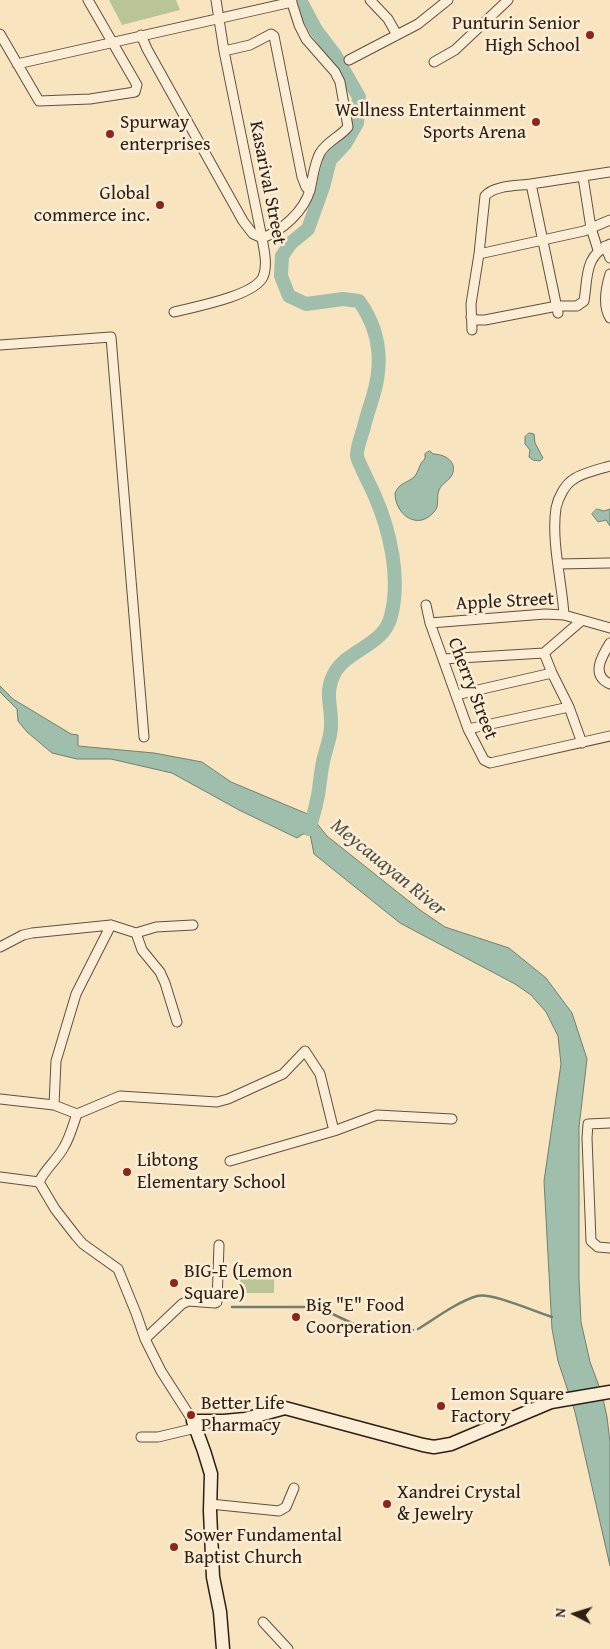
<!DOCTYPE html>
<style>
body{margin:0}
#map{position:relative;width:610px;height:1649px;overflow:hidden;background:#f9e4c0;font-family:"Gentium Book Plus",serif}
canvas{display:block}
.north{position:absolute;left:550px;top:1589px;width:50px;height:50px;-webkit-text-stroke:4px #fbedd6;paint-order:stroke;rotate:275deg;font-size:14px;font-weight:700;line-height:20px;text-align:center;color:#2c2014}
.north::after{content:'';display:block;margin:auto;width:18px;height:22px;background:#2c2014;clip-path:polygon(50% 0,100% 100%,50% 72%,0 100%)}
</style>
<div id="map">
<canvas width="610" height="1649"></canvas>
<div class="north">N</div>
</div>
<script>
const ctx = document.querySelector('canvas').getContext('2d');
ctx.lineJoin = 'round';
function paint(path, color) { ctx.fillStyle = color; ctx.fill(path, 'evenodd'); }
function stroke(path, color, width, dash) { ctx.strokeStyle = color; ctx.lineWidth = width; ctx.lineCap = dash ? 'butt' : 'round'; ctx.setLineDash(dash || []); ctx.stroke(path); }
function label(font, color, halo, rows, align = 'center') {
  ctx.font = font + ' "Gentium Book Plus",serif'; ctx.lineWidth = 5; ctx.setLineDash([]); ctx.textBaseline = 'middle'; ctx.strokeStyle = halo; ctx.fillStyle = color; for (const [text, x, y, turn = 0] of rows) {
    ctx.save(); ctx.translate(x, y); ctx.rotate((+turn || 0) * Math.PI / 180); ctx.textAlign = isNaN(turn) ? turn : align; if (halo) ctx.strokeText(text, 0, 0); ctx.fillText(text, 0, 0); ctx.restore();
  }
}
paint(new Path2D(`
 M109,0H176L180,10L122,25Z
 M240,1276H274V1293H240Z`), '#b9c596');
const water = new Path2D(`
 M529,433L534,434L535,443L543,458L540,461L533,460L529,457L530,450L525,444V437Z
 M430,451L433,454C445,454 458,462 452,475C449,481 442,483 439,490C436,497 440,506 434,512C418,531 395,515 395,493C400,482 406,484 414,477C419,472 419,463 425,459V454Z
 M597,509L604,511L610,509V526L606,520L598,522L592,514Z
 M0,686L13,699L71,734L78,735V746L154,753L202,762L231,782L310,815L327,836L420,910L445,927L509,948L546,978L572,1013L587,1059L579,1127V1279L581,1322L590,1362L602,1394L607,1417L610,1442V1566L575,1412L558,1361L552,1329L544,1181L561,1064L558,1036L546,1012L531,995L515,984L400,923L314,854L310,834H303L297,838L239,810L172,773L111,759H77L52,753L27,732L18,721L17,709L0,692Z`);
paint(water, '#9fbfac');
stroke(water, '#717f6f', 1);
stroke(new Path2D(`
 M232,1307H312
 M318,1307L362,1328L413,1330
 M418,1329C436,1318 457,1302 477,1296C491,1292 536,1312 552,1317`), '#717f6f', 2.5);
stroke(new Path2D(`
 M300,0L316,30L335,55L359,97L357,123L345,144L330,160L323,187L308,229L291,243L282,256L281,276L289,296L306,304L343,299L359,301C374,322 381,346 378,372C377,390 368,409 364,427C362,434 356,450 357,456C358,462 371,487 374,494C390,530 401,577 391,616C384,646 347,649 334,674C324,693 332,706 331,726C331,738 325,751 323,762C320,775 320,788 317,800C315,810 312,820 309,829`), '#9fbfac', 14);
const street = new Path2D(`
 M370,0L388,19L397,35
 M0,34L39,101L90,99L135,92L137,85L88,0
 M141,35L147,49L243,221L253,234L262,238C282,231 304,211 310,190C313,178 314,164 320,153C327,141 340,137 348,127L340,82L335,72L306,39L299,25L291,0
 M224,51L250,45L271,34L274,36L302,177L306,187L310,191
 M349,60L418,24L448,0
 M434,62L455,50L508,0
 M17,64L292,2
 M583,177L591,228L598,250
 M605,246L610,258
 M479,254L584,231L610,220
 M610,274C606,287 602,305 610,318
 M174,312C194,307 254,296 263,277C268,265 264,250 262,238L224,51L216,0
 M558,313L531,184L610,172
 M471,317L476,320H485L557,306H577L584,301C588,277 584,256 610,244
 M472,330L471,304L479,254L485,196C494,185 518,186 531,184
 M0,345L111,337L144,737
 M558,564L609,563
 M426,605L430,623L468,729L484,760L490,763L610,736
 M564,615C562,582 551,541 556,508C558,498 565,484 574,479C582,473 600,469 610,466
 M581,621L544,653L552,673L569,707L582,743
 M430,623L545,614L564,615L610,628
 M610,643C602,656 590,675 610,684
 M443,659L544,653
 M456,695L552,673
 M468,729L569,707
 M136,933L142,950L160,972L165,983L177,1022
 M0,947L23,935L32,933L111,925L136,933L156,927L193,925
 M0,1099L54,1105L77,1114L120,1096L217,1102L228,1099L283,1074L305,1051L320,1074L334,1131
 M54,1105L56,1061L76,994L111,925
 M610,1123L588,1124L587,1138L591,1241L598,1247L610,1248
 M230,1161L334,1131L377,1115L452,1119
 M0,1177L39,1182
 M39,1182L55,1209L76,1236L83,1244L118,1269L136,1313L145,1339L161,1371L193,1421
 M39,1182C45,1169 57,1160 64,1147C70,1137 73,1125 77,1114
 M145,1339L182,1304L188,1301L215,1303L217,1302L219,1245
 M141,1437H158L196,1428
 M210,1504L279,1511L286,1507L294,1488
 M263,1622L288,1649`);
const secondary = new Path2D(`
 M223,1649L220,1612L213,1577L210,1511L211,1474L204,1451L193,1421H224L245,1419L285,1408L423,1445L434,1447L451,1444L551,1402L610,1392`);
stroke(street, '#5f513f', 11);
stroke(secondary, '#2c2014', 15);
stroke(street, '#fbedd6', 9);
stroke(secondary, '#fbedd6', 12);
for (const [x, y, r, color] of [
 [590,35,5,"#8f2418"],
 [536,122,5,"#8f2418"],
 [110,134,5,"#8f2418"],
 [160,205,5,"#8f2418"],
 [127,1172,5,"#8f2418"],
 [174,1283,5,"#8f2418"],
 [296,1317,5,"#8f2418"],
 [441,1406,5,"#8f2418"],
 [191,1415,5,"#8f2418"],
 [387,1504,5,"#8f2418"],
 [174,1547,5,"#8f2418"]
]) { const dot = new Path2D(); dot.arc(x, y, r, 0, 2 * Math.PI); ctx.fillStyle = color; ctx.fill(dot); stroke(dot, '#fbedd6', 2); }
label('19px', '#2c2014', '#fbedd6', [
 ["Punturin Senior",580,24,"right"],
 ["High School",580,46,"right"],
 ["Wellness Entertainment",526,111,"right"],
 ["Sports Arena",526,133,"right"],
 ["Spurway",120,123],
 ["enterprises",120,145],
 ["Global",150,194,"right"],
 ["commerce inc.",150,216,"right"],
 ["Libtong",137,1161],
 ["Elementary School",137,1183],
 ["BIG-E (Lemon",184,1272],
 ["Square)",184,1294],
 ["Big \"E\" Food",306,1306],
 ["Coorperation",306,1328],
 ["Lemon Square",451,1395],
 ["Factory",451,1417],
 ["Better Life",201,1404],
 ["Pharmacy",201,1426],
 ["Xandrei Crystal",397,1493],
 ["& Jewelry",397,1515],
 ["Sower Fundamental",184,1536],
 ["Baptist Church",184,1558]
], 'left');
label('19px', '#2c2014', '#fbedd6', [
 ["Kasarival Street",267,183,79],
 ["Apple Street",505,602,-3],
 ["Cherry Street",472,689,69]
]);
label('italic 20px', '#4e5042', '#fbedd6', [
 ["Meycauayan River",388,868,39]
]);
</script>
